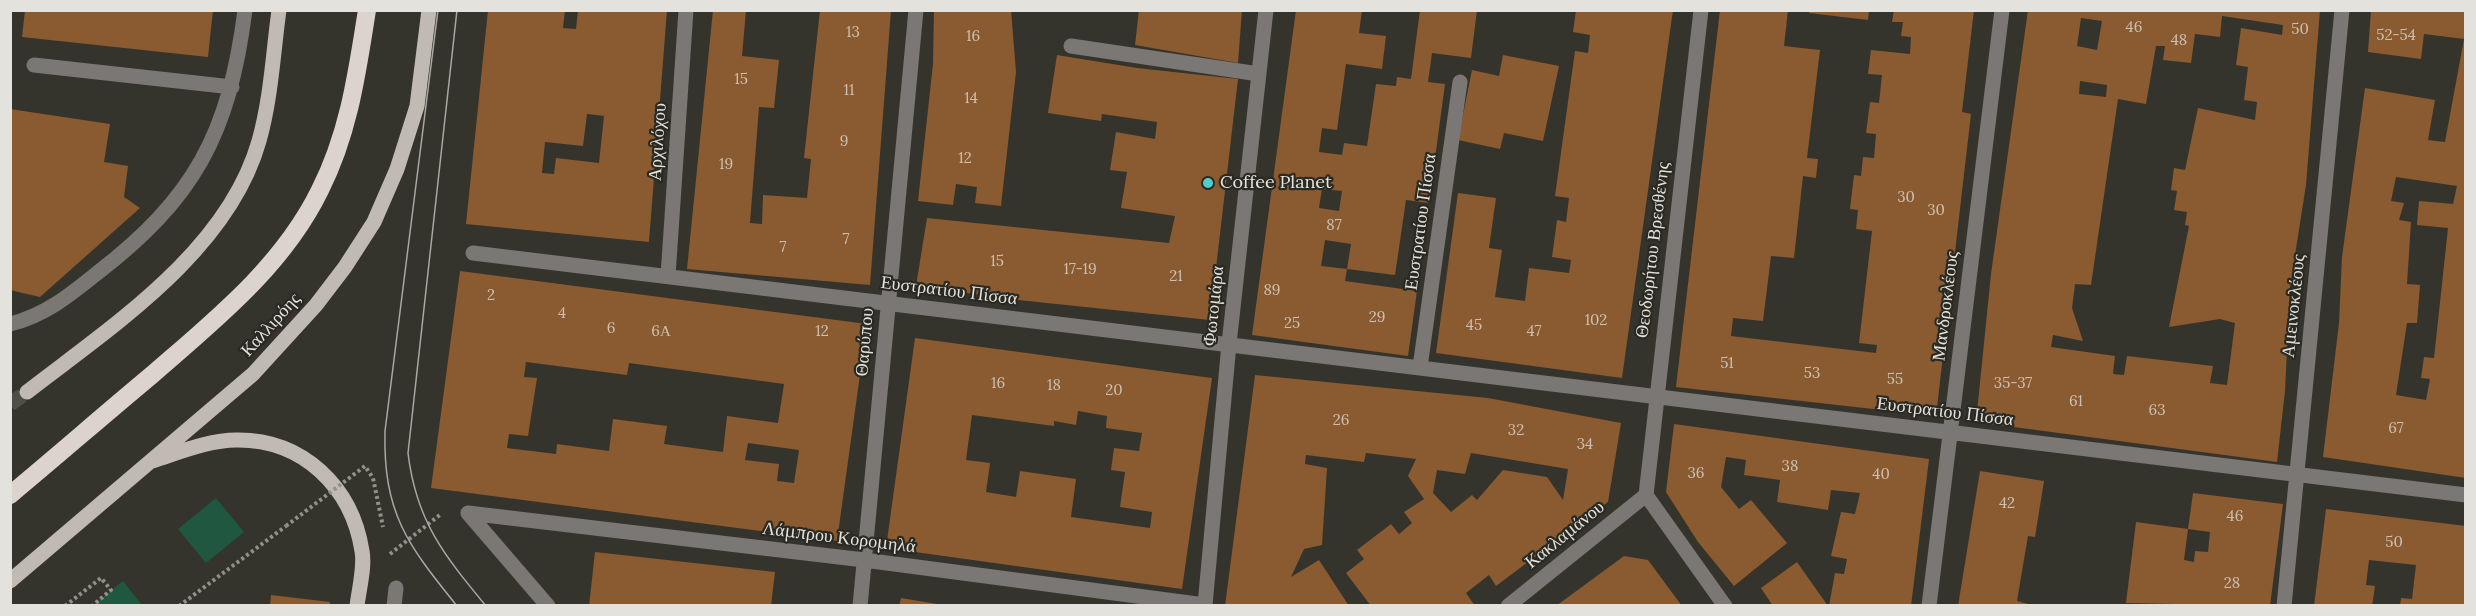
<!DOCTYPE html>
<meta charset="utf-8">
<style>
body{margin:0}
#map{position:relative;width:2476px;height:616px;overflow:hidden;background:#35342c;font-family:Lora,serif}
canvas{display:block}
.frame{position:absolute;inset:0;border:12px solid #e3e2dd;pointer-events:none}
</style>
<div id="map">
<canvas width="2476" height="616"></canvas>
<div class="frame"></div>
</div>
<script>
const ctx = document.querySelector('canvas').getContext('2d');
ctx.lineJoin = 'round';
function paint(path, color) { ctx.fillStyle = color; ctx.fill(path, 'evenodd'); }
function stroke(path, color, width, dash) { ctx.strokeStyle = color; ctx.lineWidth = width; ctx.lineCap = dash ? 'butt' : 'round'; ctx.setLineDash(dash || []); ctx.stroke(path); }
function label(font, color, halo, rows, align = 'center') {
  ctx.font = font + ' Lora,serif'; ctx.lineWidth = 4.5; ctx.setLineDash([]); ctx.textBaseline = 'middle'; ctx.strokeStyle = halo; ctx.fillStyle = color; for (const [text, x, y, turn = 0] of rows) {
    ctx.save(); ctx.translate(x, y); ctx.rotate((+turn || 0) * Math.PI / 180); ctx.textAlign = isNaN(turn) ? turn : align; if (halo) ctx.strokeText(text, 0, 0); ctx.fillText(text, 0, 0); ctx.restore();
  }
}
paint(new Path2D(`
 M216,498L244,532L206,563L178,529Z
 M123,581L142,605H93Z`), '#205740');
paint(new Path2D(`
 M25,10H213L208,57L22,37Z
 M488,10H565L563,28L576,29L578,10H667L649,242L466,224ZM587,114L604,116L599,163L556,158L554,174L542,173L545,142L583,146Z
 M713,10H746L742,56L779,60L774,108L759,107L750,223L762,224L763,195L807,198L811,159L804,158L820,10H891L870,285L687,269Z
 M934,10H1011L1016,72L1001,206L975,203L977,187L956,184L953,205L918,201L933,64Z
 M1139,10H1242L1238,63L1135,45Z
 M1296,10H1362L1359,33L1386,36L1382,69L1346,64L1337,130L1322,128L1319,152L1342,155L1344,143L1367,146L1376,84L1396,86L1397,77L1411,79L1420,10H1477L1471,58L1432,53L1428,82L1445,84L1429,203L1406,200L1395,275L1347,269L1351,244L1325,240L1321,266L1347,269L1345,281L1417,291L1408,356L1252,335ZM1322,189L1342,191L1339,211L1319,208Z
 M1576,10H1673L1622,378L1436,353L1458,193L1496,198L1489,248L1502,250L1495,297L1525,301L1529,268L1569,273L1571,260L1552,257L1557,220L1566,222L1569,198L1555,196L1575,51L1588,53L1590,35L1573,32Z
 M1720,10H1788L1784,46L1820,50L1807,158L1818,159L1816,178L1803,176L1794,258L1771,256L1763,321L1733,318L1731,336L1876,353L1877,345L1859,343L1872,231L1856,229L1858,210L1850,209L1854,175L1861,176L1863,157L1874,158L1876,134L1866,133L1870,102L1879,103L1882,75L1868,74L1871,50L1910,54L1911,37L1901,36L1903,22H1892L1894,10H1974L1962,112L1971,114L1936,416L1676,387Z
 M1809,10H1869L1868,20L1809,13Z
 M2028,10H2320L2306,185L2290,287L2285,391L2277,462L1976,422L1991,274ZM2222,16L2283,25L2282,35L2241,28L2236,65L2248,67L2244,100L2257,102L2255,120L2198,108L2185,170L2174,168L2171,190L2177,191L2174,210L2187,212L2185,225L2189,226L2169,327L2220,319L2235,323L2227,385L2210,383L2213,366L2127,356L2124,375L2113,374L2115,356L2051,347L2053,335L2083,341L2072,308L2075,284L2091,285L2118,99L2146,104L2156,46H2165L2163,60L2191,63L2195,34L2220,37ZM2081,18L2102,21L2097,50L2077,46ZM2080,81L2107,85L2106,97L2079,94Z
 M2371,10H2466V478L2323,457L2339,323L2342,257L2365,88L2435,100L2428,140L2445,142L2464,39L2424,34L2421,59L2368,52ZM2396,177L2457,186L2453,204L2419,201L2417,225L2448,228L2434,358L2424,357L2421,378L2430,379L2426,400L2396,395L2407,323H2417L2420,285L2407,284L2411,222L2399,220L2404,203L2391,201Z
 M1057,55L1137,68L1238,79L1210,320L1018,300L916,286L927,218L1169,243L1175,216L1121,208L1127,172L1110,170L1116,132L1155,139L1157,122L1102,114L1101,121L1048,113Z
 M1503,55L1559,66L1543,141L1504,133L1500,149L1458,140L1472,70L1499,76Z
 M10,109L110,124L104,162L128,166L124,197L140,208L40,297L10,290Z
 M460,271L867,324L837,541L431,488ZM526,362L627,375L629,363L784,384L778,423L727,416L723,452L664,444L667,426L613,419L609,451L557,444L556,454L507,448L509,434L528,436L537,378L524,377ZM748,443L799,450L794,483L777,481L779,464L745,460Z
 M915,338L1212,378L1182,589L886,548ZM1078,411L1107,416L1106,428L1142,433L1139,451L1114,448L1111,470L1125,472L1120,507L1152,512L1150,528L1071,517L1076,479L1020,471L1016,497L986,492L990,463L966,460L972,415L1054,426V421L1076,425Z
 M1255,375L1488,398L1621,423L1608,502L1496,586L1489,575L1466,593L1475,606H1371L1346,573L1364,559L1357,550L1391,524L1399,534L1412,523L1404,512L1424,499L1408,476L1416,459L1366,453L1364,462L1306,455L1305,464L1327,468L1322,545L1304,549L1291,577L1319,560L1349,606H1225ZM1471,453L1568,469L1563,500L1547,477L1503,470L1477,500L1472,495L1451,512L1433,493L1437,470L1465,474Z
 M1674,424L1929,459L1911,606H1829L1835,573L1844,574L1847,559L1831,556L1841,512L1855,514L1860,493L1831,490L1828,510L1777,502L1780,480L1744,475L1746,460L1726,457L1721,487L1739,509L1751,500L1787,543L1734,586L1698,542L1666,492Z
 M1980,471L2044,481L2035,537L2028,536L2017,601L2035,606H1958Z
 M2193,493L2283,504L2270,606L2126,603L2136,522L2188,529ZM2188,529L2210,532L2208,552L2195,551L2194,562L2184,560Z
 M2326,509L2466,526V606H2400L2401,598L2412,599L2416,565L2369,560L2366,585L2375,586L2372,606H2314Z
 M595,552L775,572L771,606H589Z
 M1624,556L1648,560L1682,606H1556Z
 M1797,562L1828,606H1773L1761,588Z
 M271,595L330,602V606H270Z
 M901,598L937,604V606H899Z`), '#8a5a30');
stroke(new Path2D(`
 M10,404L27,392`), '#4f4e47', 15, [15, 8]);
stroke(new Path2D(`
 M390,554L441,514
 M65,606L101,578L111,590L92,606
 M179,606L286,526`), '#919089', 4, [3, 3]);
stroke(new Path2D(`
 M1071,46L1259,74
 M34,65L232,87
 M473,253L2466,495
 M668,276L686,10
 M10,324C44,316 70,295 96,274C195,198 229,134 245,10
 M1420,367L1460,82
 M1646,495L1701,10
 M1646,495L1725,606
 M468,513L864,560L1205,605
 M468,513L548,606
 M1205,605L1229,344L1266,10
 M394,606L396,588
 M860,606L916,10
 M1508,606L1646,495
 M1929,606L2002,10
 M2284,606L2342,10`), '#7a7774', 15);
stroke(new Path2D(`
 M27,392C112,326 228,251 259,141C271,99 273,54 279,10
 M152,461C178,453 209,440 236,440C303,439 352,487 362,551C365,567 359,589 357,606
 M10,581L253,374L316,305L345,267L374,222L397,169L417,106L429,10`), '#c1bab3', 15);
stroke(new Path2D(`
 M10,495C58,455 105,414 153,374C215,320 283,266 320,190C349,133 357,73 367,10`), '#dcd4cc', 18);
stroke(new Path2D(`
 M438,10L385,431C383,513 407,544 457,606
 M457,10L408,453C416,521 444,555 486,606`), '#a9a8a2', 1.5);
stroke(new Path2D(`
 M286,526L365,466L373,478L383,527`), '#919089', 4, [3, 3]);
for (const [x, y, r, color] of [
 [1208,183,6,"#52cdcd"]
]) { const dot = new Path2D(); dot.arc(x, y, r, 0, 2 * Math.PI); ctx.fillStyle = color; ctx.fill(dot); stroke(dot, '#2b2a22', 2); }
label('15px', '#cdc0b2', null, [
 ["46",2134,28],
 ["50",2300,30],
 ["13",853,33],
 ["52-54",2396,36],
 ["16",973,37],
 ["48",2179,41],
 ["15",741,80],
 ["11",849,91],
 ["14",971,99],
 ["9",844,142],
 ["12",965,159],
 ["19",726,165],
 ["30",1906,198],
 ["30",1936,211],
 ["87",1334,226],
 ["7",846,240],
 ["7",783,248],
 ["15",997,262],
 ["17-19",1080,270],
 ["21",1176,277],
 ["89",1272,291],
 ["2",491,296],
 ["4",562,314],
 ["29",1377,318],
 ["102",1596,321],
 ["25",1292,324],
 ["45",1474,326],
 ["6",611,329],
 ["6Α",661,332],
 ["12",822,332],
 ["47",1534,332],
 ["51",1727,364],
 ["53",1812,374],
 ["55",1895,380],
 ["16",998,384],
 ["35-37",2013,384],
 ["18",1054,386],
 ["20",1114,391],
 ["61",2076,402],
 ["63",2157,411],
 ["26",1341,421],
 ["67",2396,429],
 ["32",1516,431],
 ["34",1585,445],
 ["38",1790,467],
 ["36",1696,474],
 ["40",1881,475],
 ["42",2007,504],
 ["46",2235,517],
 ["50",2394,543],
 ["28",2232,584]
]);
label('18px', '#e3e2dd', '#2b2a22', [
 ["Αρχιλόχου",658,142,-86],
 ["Ευστρατίου Πίσσα",1421,222,-82],
 ["Θεοδωρήτου Βρεσθένης",1653,250,-83],
 ["Ευστρατίου Πίσσα",949,291,7],
 ["Φωτομάρα",1214,306,-84],
 ["Μανδροκλέους",1946,306,-83],
 ["Αμεινοκλέους",2294,306,-84],
 ["Καλλιρόης",271,325,-48],
 ["Θαρύπου",865,342,-85],
 ["Ευστρατίου Πίσσα",1945,412,7],
 ["Κακλαμάνου",1565,535,-39],
 ["Λάμπρου Κορομηλά",839,538,7]
]);
label('18px', '#e3e2dd', '#2b2a22', [
 ["Coffee Planet",1220,183]
], 'left');
</script>
